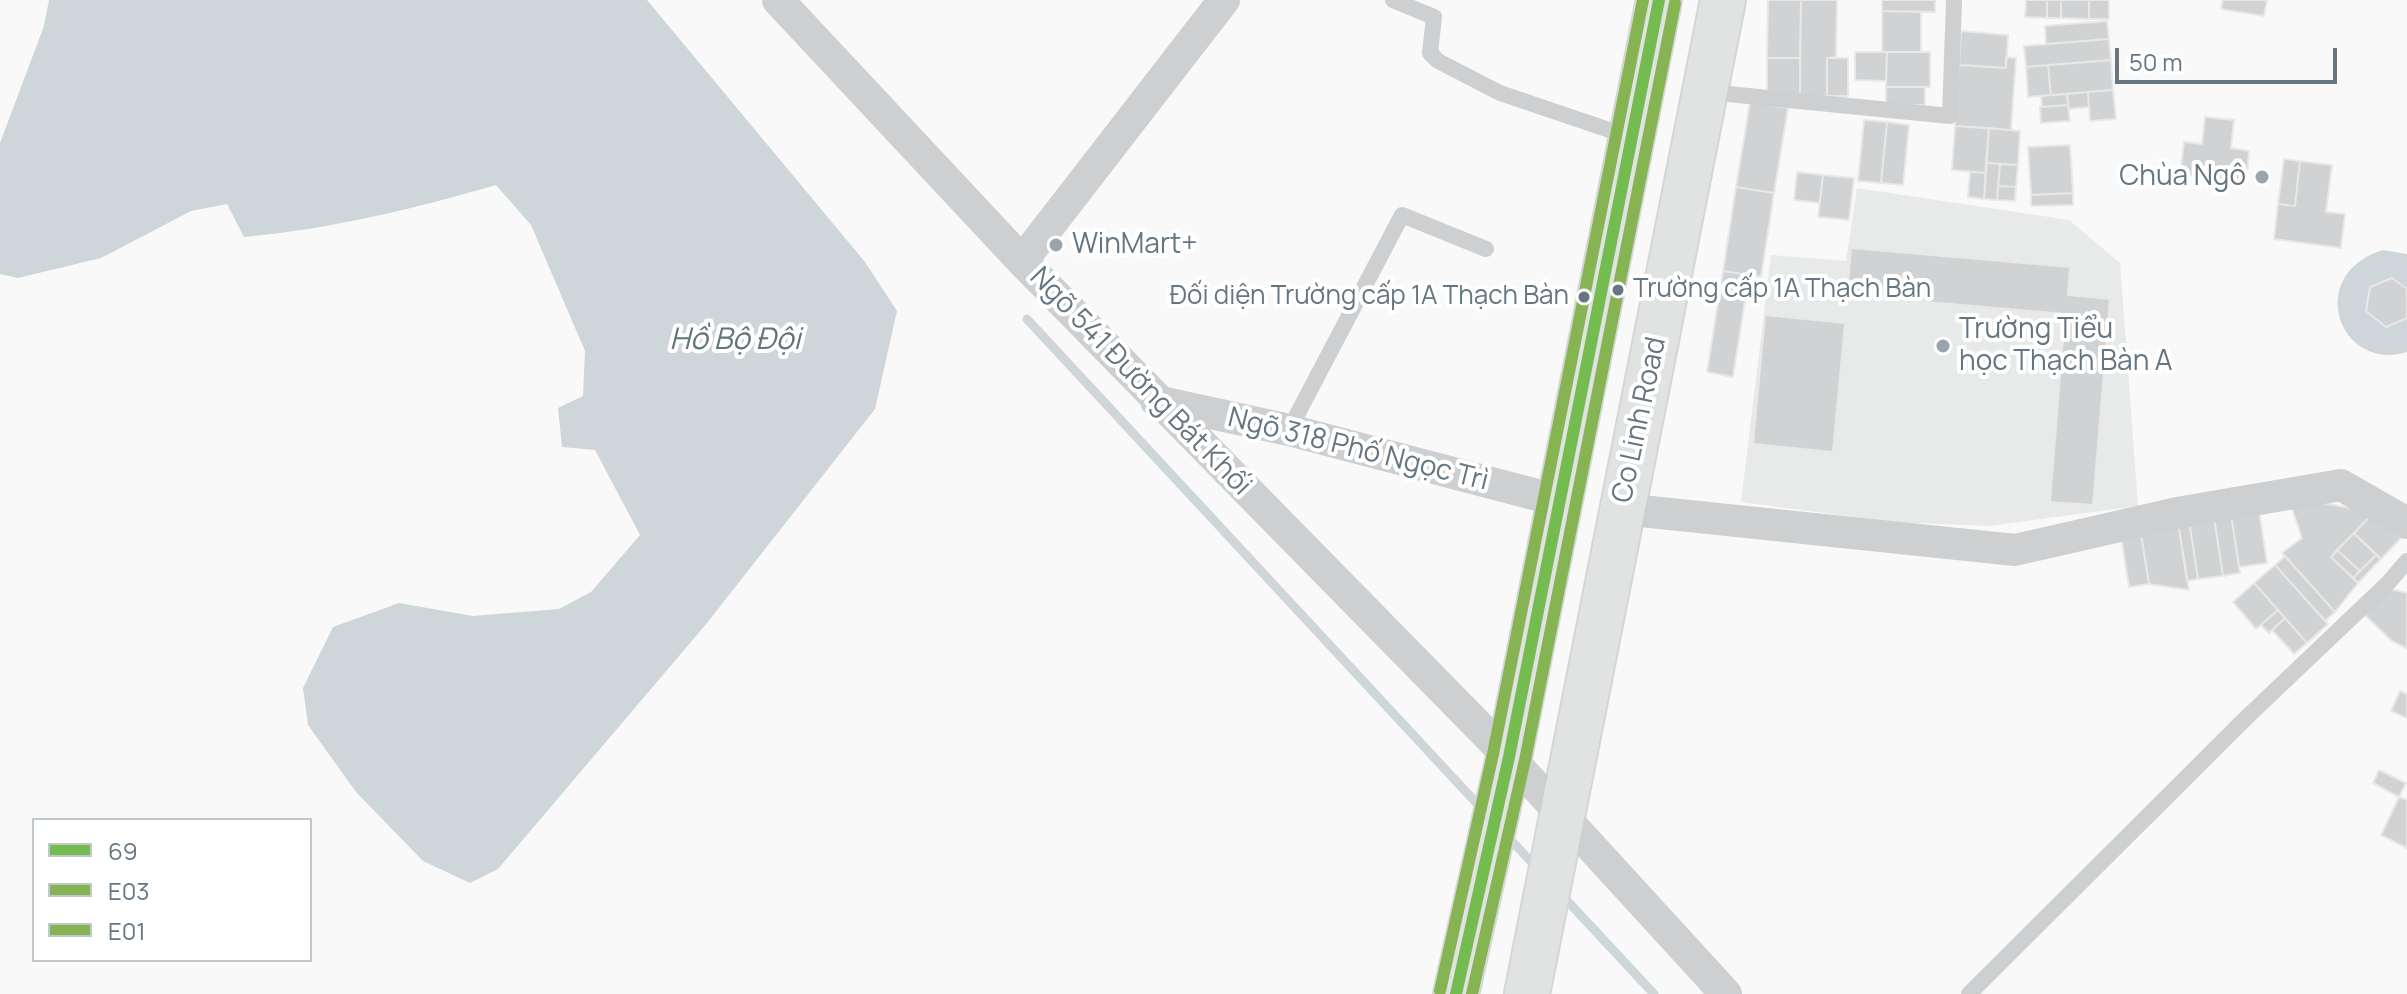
<!DOCTYPE html>
<meta charset="utf-8">
<style>
body{margin:0}
#map{position:relative;width:2407px;height:994px;overflow:hidden;background:#f9f9f9;font-family:Manrope,sans-serif}
canvas{display:block}
.legend{position:absolute;left:32px;top:818px;width:280px;height:144px;box-sizing:border-box;background:#fff;border:2px solid #c1c8cd;margin:0;padding:10px 14px;list-style:none;font-size:24px;color:#657683}
.legend li{display:flex;align-items:center;gap:16px;height:40px}
.legend b{width:40px;border:2px solid #c1c8cd}
.scale{position:absolute;left:2115px;top:48px;width:222px;height:36px;box-sizing:border-box;border:4px solid #657683;border-top:0;padding-left:10px;font-size:24px;line-height:28px;white-space:nowrap;color:#657683;-webkit-text-stroke:6px #fff;paint-order:stroke}
</style>
<div id="map">
<canvas width="2407" height="994"></canvas>
<ul class="legend">
<li><b style="height:10px;background:#75bc50"></b>69</li>
<li><b style="height:10px;background:#86b452"></b>E03</li>
<li><b style="height:10px;background:#86b452"></b>E01</li>
</ul>
<div class="scale">50 m</div>
</div>
<script>
const ctx = document.querySelector('canvas').getContext('2d');
ctx.lineJoin = 'round';
function paint(path, color) { ctx.fillStyle = color; ctx.fill(path, 'evenodd'); }
function stroke(path, color, width, dash) { ctx.strokeStyle = color; ctx.lineWidth = width; ctx.lineCap = dash ? 'butt' : 'round'; ctx.setLineDash(dash || []); ctx.stroke(path); }
function label(font, color, halo, rows, align = 'center') {
  ctx.font = font + ' Manrope,sans-serif'; ctx.lineWidth = 8; ctx.setLineDash([]); ctx.textBaseline = 'middle'; ctx.strokeStyle = halo; ctx.fillStyle = color; for (const [text, x, y, turn = 0] of rows) {
    ctx.save(); ctx.translate(x, y); ctx.rotate((+turn || 0) * Math.PI / 180); ctx.textAlign = isNaN(turn) ? turn : align; if (halo) ctx.strokeText(text, 0, 0); ctx.fillText(text, 0, 0); ctx.restore();
  }
}
paint(new Path2D(`
 M1857,188L2069,220L2120,263L2138,506L1989,526L1892,522L1741,502L1771,255L1846,261Z`), '#e8e9e9');
paint(new Path2D(`
 M49,0H647L865,262L897,311L875,409L707,623L498,869L470,883L423,861L356,792L308,725L303,688L333,627L399,603L473,616L559,609L591,592L640,535L595,450L562,447L558,408L583,396L585,351L531,225L496,185C413,209 331,229 244,237L227,204L191,211L101,258L18,278L0,274V143L44,26Z
 M2383,250L2407,254V352C2339,373 2304,274 2383,250Z`), '#ced6d9');
stroke(new Path2D(`
 M1027,319L1482,809
 M1506,835L1537,868
 M1560,893L1654,994`), '#ced6d9', 9);
const building = new Path2D(`
 M1768,0H1801L1800,58H1767Z
 M1801,0H1837L1836,57L1827,58V96H1800Z
 M1882,0H1935V12L1882,11Z
 M2026,0H2047V18L2025,17Z
 M2047,0H2061V18H2047Z
 M2061,0H2089V19L2061,18Z
 M2089,0H2109V19H2089Z
 M2223,0H2267L2264,16L2221,9Z
 M1882,11L1921,12V52H1882Z
 M2107,21L2109,39L2046,44L2045,26Z
 M1961,31L2008,35L2006,68L1959,65Z
 M2109,39L2111,60L2026,67L2024,46Z
 M1855,52H1887L1886,81L1855,80Z
 M1887,52H1930V87H1886Z
 M2006,57L2016,58L2011,130L1955,126L1959,65L2006,68Z
 M1767,58H1800V96L1767,95Z
 M1827,58H1848V96H1827Z
 M2111,60L2113,90L2051,95L2048,65Z
 M2048,65L2051,95L2028,97L2026,67Z
 M1886,87H1925V105H1886Z
 M2113,90L2116,119L2090,121L2088,92Z
 M2088,92L2089,107L2069,109L2067,94Z
 M2067,94L2068,105L2042,107L2041,96Z
 M1750,102L1788,108L1774,193L1736,187Z
 M2068,105L2070,121L2041,123L2040,107Z
 M2205,117L2234,120L2231,148L2249,151L2246,183L2180,175L2184,142L2202,144Z
 M1864,120L1887,122L1881,183L1858,181Z
 M1887,122L1909,125L1903,185L1881,183Z
 M1955,126L1989,128L1986,173L1952,170Z
 M1989,128L2020,131L2018,165L1986,163Z
 M2070,145L2073,193L2031,195L2028,147Z
 M2284,159L2300,161L2295,206L2278,204Z
 M2300,161L2332,165L2326,212L2345,214L2341,248L2274,239L2278,204L2295,206Z
 M1986,163L2000,164L1997,200L1984,199Z
 M2000,164L2018,165L2016,187L1998,186Z
 M1797,172L1823,175L1820,203L1794,200Z
 M1970,172L1986,173L1984,199L1968,197Z
 M1823,175L1854,178L1849,220L1818,217Z
 M1998,186L2016,187L2015,201L1997,200Z
 M1736,187L1774,193L1761,277L1723,271Z
 M2073,193V205L2031,206V195Z
 M1851,248L2070,267L2068,295L2110,299L2093,505L2050,502L2065,314L1847,295Z
 M1723,271L1749,275L1733,377L1707,372Z
 M2392,278L2407,289V318L2386,327L2366,311L2370,287Z
 M1765,315L1845,323L1833,452L1753,444Z
 M2288,497L2374,512L2331,557L2358,583L2335,612L2282,553L2302,538Z
 M2259,510L2267,563L2239,567L2231,514Z
 M2374,512L2401,538L2381,559L2354,533Z
 M2231,514L2240,573L2223,576L2214,517Z
 M2214,517L2223,576L2198,579L2189,520Z
 M2189,520L2198,579L2187,581L2178,522Z
 M2178,522L2189,590L2149,584L2140,528Z
 M2140,528L2149,584L2129,587L2120,530Z
 M2354,533L2376,555L2360,571L2337,550Z
 M2337,550L2360,571L2353,578L2331,557Z
 M2376,555L2381,559L2358,583L2353,578Z
 M2285,556L2335,612L2325,621L2275,565Z
 M2275,565L2328,624L2307,643L2254,583Z
 M2254,583L2278,610L2256,629L2233,602Z
 M2387,588L2407,593V648L2392,641L2365,615Z
 M2278,610L2285,618L2269,633L2261,625Z
 M2285,618L2307,643L2294,654L2272,630Z
 M2400,691L2407,694V718L2391,711Z
 M2379,770L2406,783L2399,797L2373,783Z
 M2399,797L2407,800V848L2381,835Z`);
paint(building, '#d0d2d3');
stroke(building, '#e8e8e8', 2);
const primary = new Path2D(`
 M1456,994L1509,757L1659,0
 M1527,994L1723,0`);
stroke(primary, '#d5d6d7', 48);
stroke(new Path2D(`
 M1393,0L1434,17L1430,53L1438,61L1500,93L1630,137
 M1708,92L1950,116L1954,0
 M1289,430L1402,215L1486,249
 M1969,994L2246,718L2389,582L2407,561`), '#cecfd0', 16);
stroke(new Path2D(`
 M778,0L1022,261L1509,757L1726,994
 M1022,261L1224,0
 M1156,401L1289,430L1560,501
 M1622,509L2015,550L2177,513L2341,485L2407,523`), '#cecfd0', 32);
stroke(primary, '#e1e2e2', 44);
stroke(new Path2D(`
 M1456,994L1509,757L1659,0`), '#75bc50', 12);
stroke(new Path2D(`
 M1472,994L1525,760L1675,3`), '#86b452', 12);
stroke(new Path2D(`
 M1440,991L1493,754L1643,0`), '#86b452', 12);
for (const [x, y, r, color] of [
 [2262,177,8,"#99a4ac"],
 [1056,245,8,"#99a4ac"],
 [1618,290,7,"#657683"],
 [1584,297,7,"#657683"],
 [1943,346,8,"#99a4ac"]
]) { const dot = new Path2D(); dot.arc(x, y, r, 0, 2 * Math.PI); ctx.fillStyle = color; ctx.fill(dot); stroke(dot, '#fff', 3); }
label('26px', '#657683', '#fff', [
 ["Trường cấp 1A Thạch Bàn",1633,290],
 ["Đối diện Trường cấp 1A Thạch Bàn",1569,297,"right"]
], 'left');
label('28px', '#657683', '#fff', [
 ["Chùa Ngô",2246,177,"right"],
 ["WinMart+",1072,245],
 ["Trường Tiểu",1959,330],
 ["học Thạch Bàn A",1959,362]
], 'left');
label('28px', '#657683', '#fff', [
 ["Ngõ 541 Đường Bát Khối",1140,382,46],
 ["Co Linh Road",1640,420,-78],
 ["Ngõ 318 Phố Ngọc Trì",1358,450,14]
]);
label('italic 30px', '#60757c', '#fff', [
 ["Hồ Bộ Đội",735,341]
]);
</script>
